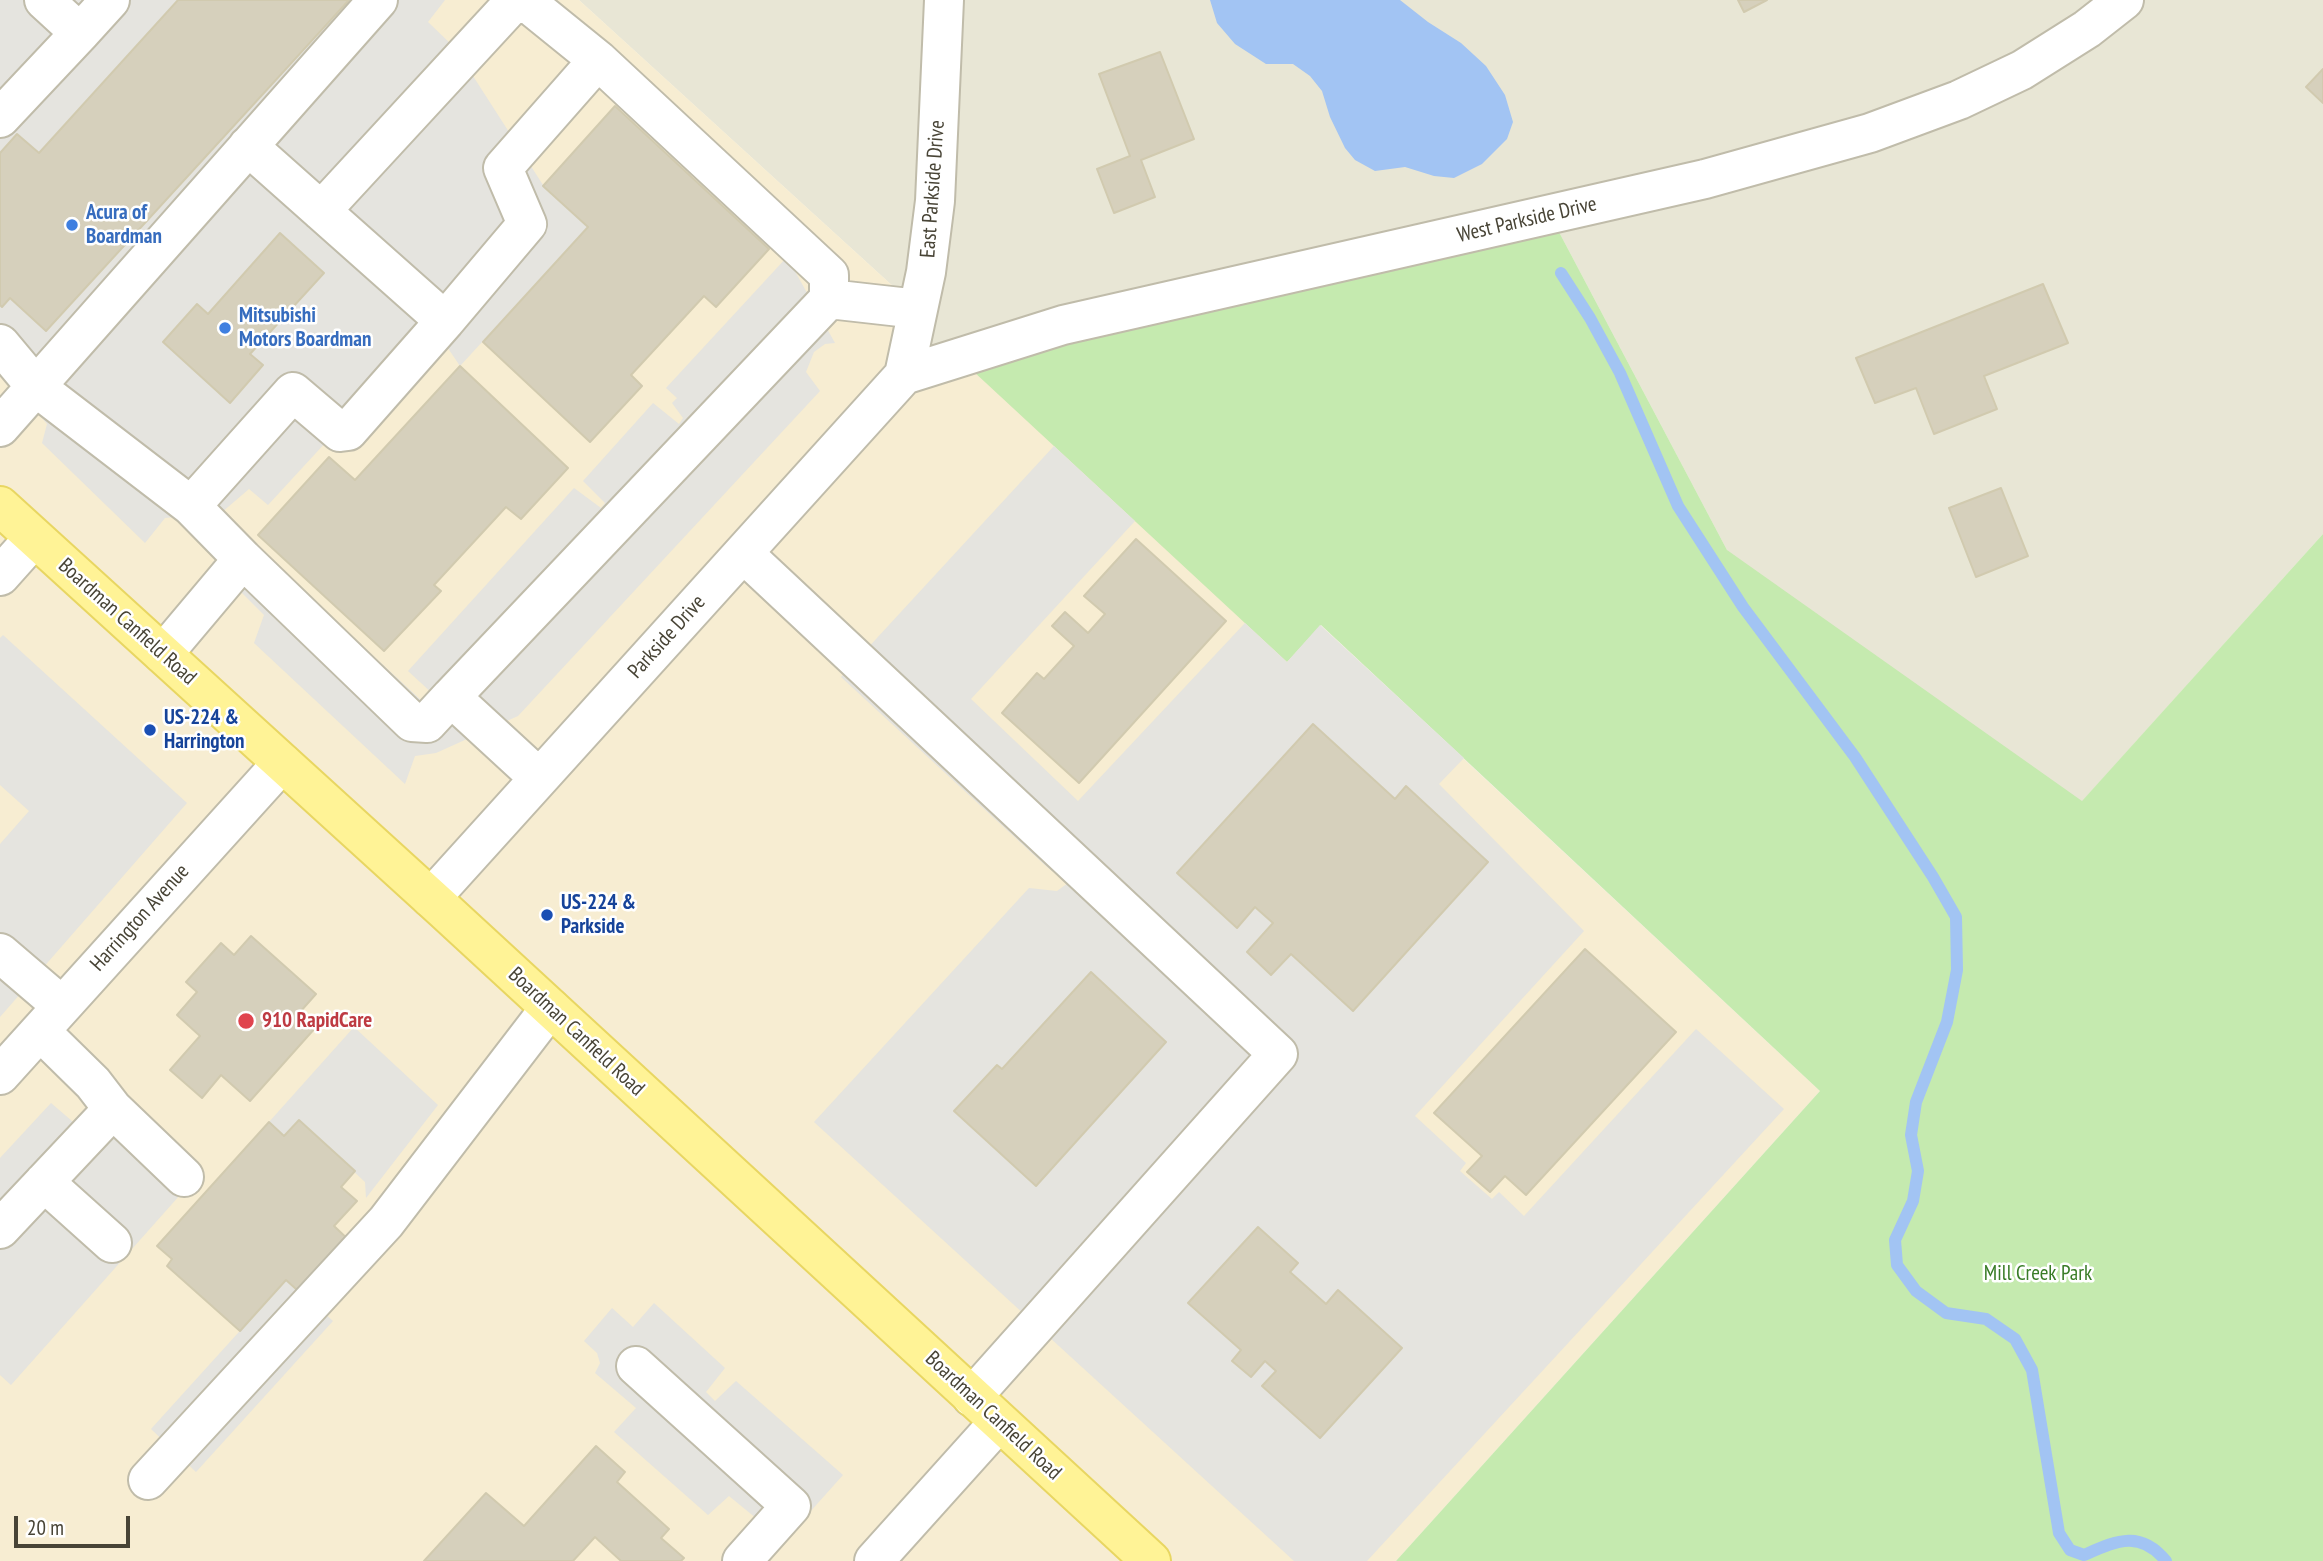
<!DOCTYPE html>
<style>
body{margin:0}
#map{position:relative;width:2323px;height:1561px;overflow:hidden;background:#f4f2e7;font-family:"PT Sans Narrow",sans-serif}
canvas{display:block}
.scale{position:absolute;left:14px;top:1516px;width:116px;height:32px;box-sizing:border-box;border:4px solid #484436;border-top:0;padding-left:9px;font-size:21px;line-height:24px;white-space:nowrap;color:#484436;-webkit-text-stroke:5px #fff;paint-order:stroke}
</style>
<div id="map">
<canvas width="2323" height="1561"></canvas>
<div class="scale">20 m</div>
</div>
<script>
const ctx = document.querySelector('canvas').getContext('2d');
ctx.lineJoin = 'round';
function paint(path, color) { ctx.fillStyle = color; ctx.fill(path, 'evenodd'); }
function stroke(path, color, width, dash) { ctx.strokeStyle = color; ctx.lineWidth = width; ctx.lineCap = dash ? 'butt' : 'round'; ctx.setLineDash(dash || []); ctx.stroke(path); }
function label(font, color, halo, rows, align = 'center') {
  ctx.font = font + ' "PT Sans Narrow",sans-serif'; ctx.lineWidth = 5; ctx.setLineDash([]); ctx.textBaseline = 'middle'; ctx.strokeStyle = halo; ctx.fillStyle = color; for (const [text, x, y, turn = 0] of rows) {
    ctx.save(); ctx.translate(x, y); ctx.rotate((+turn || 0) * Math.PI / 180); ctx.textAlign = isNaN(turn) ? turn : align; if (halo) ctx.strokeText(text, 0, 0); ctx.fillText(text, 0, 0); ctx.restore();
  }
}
paint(new Path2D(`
 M579,0H2323V534L1942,957L1550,215L904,375L918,309Z`), '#e8e6d5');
paint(new Path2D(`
 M0,0H579L918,309L904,375L959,358L1320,625L1820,1091L1396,1561H0Z`), '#f7edd2');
paint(new Path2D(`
 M1550,215L1727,550L2082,801L2323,534V1561H1396L1820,1091L1321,625L1287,662L959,358Z`), '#c5eaaf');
paint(new Path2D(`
 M0,0H178L39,153L17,134L0,153Z
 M349,0H445L428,22L455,48L543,185L588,227L460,366L433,326L268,505L249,489L221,513L165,518L145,543L42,443L47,424L0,367V305L2,307L10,298L47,331ZM280,234L323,273L250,354L263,366L230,402L208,314Z
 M787,257L835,343L825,344L814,352L806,372L820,391L518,716L436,753L415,756L405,784L254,643L264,615L212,563L242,534L423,702L433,694L408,671L574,488L601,508L605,503L583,481L653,403L679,424L683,418L672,403L677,398L666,388Z
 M1054,446L1135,521L971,699L1078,801L1245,623L1287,662L1320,625L1464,758L1439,784L1584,931L1415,1116L1466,1163L1460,1171L1492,1199L1499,1192L1524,1216L1696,1029L1784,1109L1367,1561H1294L814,1122L1029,888L1057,891L1068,883L1047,867L841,677ZM1313,724L1395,799L1406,787L1488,862L1353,1010L1291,954L1271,975L1247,952L1273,923L1255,907L1237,928L1177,873ZM1091,972L1166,1042L1036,1186L955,1111L996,1065L1002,1069ZM1258,1227L1297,1263L1290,1272L1326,1304L1339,1291L1402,1348L1320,1438L1262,1386L1276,1371L1265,1361L1251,1377L1232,1361L1241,1350L1189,1303Z
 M3,635L187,803L0,1017V844L29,811L0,785V638Z
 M354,1027L438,1105L366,1198L365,1182L299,1120L284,1136L269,1122Z
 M51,1103L79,1127L90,1114L180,1195L11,1385L0,1375V1158Z
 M286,1280L333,1321L196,1472L151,1429Z
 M654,1303L725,1368L706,1392L715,1401L736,1381L843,1475L784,1541L729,1496L708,1515L614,1432L636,1408L595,1373L600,1363L597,1353L584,1341L612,1308L633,1327Z`), '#e5e4df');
paint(new Path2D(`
 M1210,0H1400L1428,22L1461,43L1486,66L1505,95L1513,122L1507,139L1482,164L1454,178L1434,176L1405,167L1375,171L1355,160L1345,148L1330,117L1322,91L1310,76L1293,64H1266L1235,44L1217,23Z`), '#a2c4f3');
stroke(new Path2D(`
 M1561,273L1590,318L1620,373L1678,506L1743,607L1855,757L1933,877L1956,917L1957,970L1947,1022L1916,1102L1911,1135L1918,1171L1913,1201L1895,1240L1897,1265L1916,1291L1946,1313L1986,1319L2015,1339L2032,1370L2059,1533L2070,1550L2084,1555C2116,1541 2140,1529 2166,1561`), '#a2c4f3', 12);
const building = new Path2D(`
 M178,0H349L46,331L10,298L2,307L0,305V153L17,134L39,153Z
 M1738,0H1767L1744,12Z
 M1160,52L1194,139L1141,160L1155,197L1114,213L1097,169L1130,156L1099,74Z
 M2323,69V103L2306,87Z
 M615,106L769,249L716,307L704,296L631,375L642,386L590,442L483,342L588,227L543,186Z
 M280,233L324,273L250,354L263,365L230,403L163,342L197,304L208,314Z
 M2043,284L2068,343L1984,376L1997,409L1934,434L1916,388L1875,403L1856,358Z
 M460,366L568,468L521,519L506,507L434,585L441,591L384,651L258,535L329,457L355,480Z
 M2001,488L2028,556L1976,577L1949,508Z
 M1136,539L1226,621L1079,783L1002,713L1037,673L1044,679L1074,646L1052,626L1065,612L1088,633L1105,614L1084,596Z
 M1313,724L1395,799L1406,786L1488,862L1353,1011L1291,954L1271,975L1247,952L1273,923L1255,907L1237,928L1177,873Z
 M251,936L316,994L300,1012L316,1027L250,1101L221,1075L202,1098L170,1070L200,1036L177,1015L197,992L186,982L221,943L234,955Z
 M1585,949L1676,1032L1526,1195L1505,1176L1490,1192L1467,1172L1482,1156L1434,1113Z
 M1091,972L1166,1042L1036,1186L954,1111L997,1065L1002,1069Z
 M299,1120L355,1171L341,1187L357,1201L334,1226L354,1245L306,1298L286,1280L240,1331L167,1266L172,1259L157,1246L269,1122L284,1136Z
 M1258,1227L1298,1263L1290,1272L1326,1304L1338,1290L1402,1348L1320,1438L1262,1386L1276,1371L1265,1361L1251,1377L1232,1361L1241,1350L1188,1303Z
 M596,1446L625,1472L617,1482L669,1529L661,1538L684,1558L681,1561H621L595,1537L573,1561H424L486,1493L524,1526Z`);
paint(building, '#d6d0bc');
stroke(building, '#d1caaf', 2);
const minor = new Path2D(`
 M80,33L110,0
 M0,118L80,33L44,0
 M248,146L445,321L527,224L503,168L598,60L829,275V299L451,697
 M321,211L513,3L530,5L598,60
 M829,299L918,309
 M0,344L36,387L191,506L243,559L412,722L427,723L451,697L539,778
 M904,375L1063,325L1705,179L1870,133L1959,100L2022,70L2087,29L2124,0
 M904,375L926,272L935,201L944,0
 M0,427L378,0
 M191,506L293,392L340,432L348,431L445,321
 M743,553L1278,1054L972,1397
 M0,576L34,538
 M163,654L243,559
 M431,898L904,375
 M0,953L62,1006
 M0,1075L282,763
 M113,1109L184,1177
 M44,1182L112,1243
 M0,1229L113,1109L93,1083L40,1031
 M636,1366L791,1506L742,1561
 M148,1480L386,1222L550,1008
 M874,1561L999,1422`);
const major = new Path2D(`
 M0,506L443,909L1151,1561`);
stroke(minor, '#c0bcaa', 42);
stroke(major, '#e8d662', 42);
stroke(minor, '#fff', 38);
stroke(major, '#fff396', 38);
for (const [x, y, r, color] of [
 [72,225,7,"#3f7fe0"],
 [225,328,7,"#3f7fe0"],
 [150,730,7,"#1a4fb4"],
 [547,915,7,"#1a4fb4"],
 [246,1021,9,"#e0444e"]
]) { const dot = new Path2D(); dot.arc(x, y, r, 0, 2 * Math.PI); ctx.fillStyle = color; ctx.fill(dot); stroke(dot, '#fff', 2.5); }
label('21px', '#484436', '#fff', [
 ["East Parkside Drive",933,189,-86],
 ["West Parkside Drive",1527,220,-13],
 ["Boardman Canfield Road",127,622,42],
 ["Parkside Drive",667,637,-48],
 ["Harrington Avenue",140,918,-48],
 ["Boardman Canfield Road",576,1032,43],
 ["Boardman Canfield Road",993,1416,43]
]);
label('bold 21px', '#366cbe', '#fff', [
 ["Acura of",86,213],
 ["Boardman",86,237],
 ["Mitsubishi",239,316],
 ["Motors Boardman",239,340]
], 'left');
label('bold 21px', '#164399', '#fff', [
 ["US-224 &",164,718],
 ["Harrington",164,742],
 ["US-224 &",561,903],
 ["Parkside",561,927]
], 'left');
label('bold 21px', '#be3a42', '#fff', [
 ["910 RapidCare",262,1021]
], 'left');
label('21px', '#397c27', '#fff', [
 ["Mill Creek Park",2038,1274]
]);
</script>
